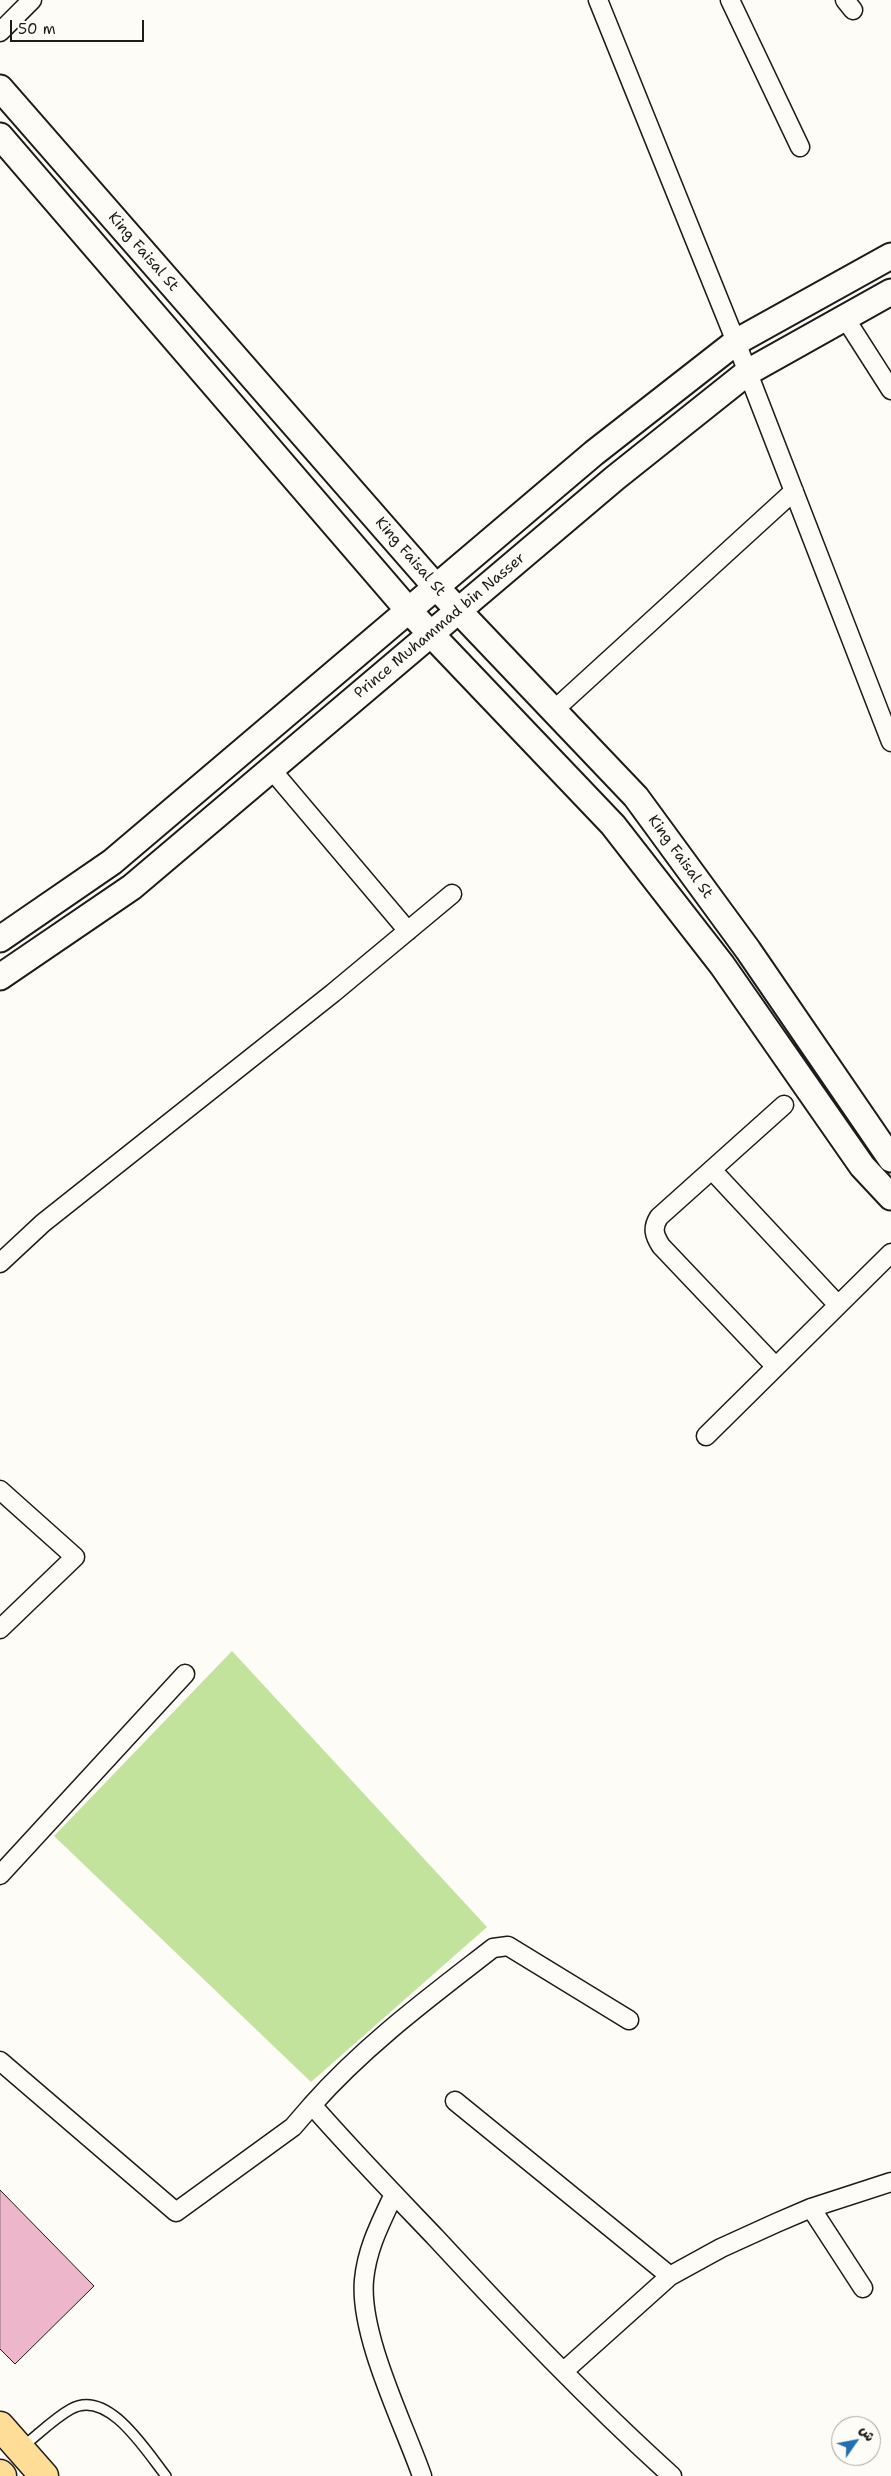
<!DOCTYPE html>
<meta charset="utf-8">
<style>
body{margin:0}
#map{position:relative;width:891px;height:2476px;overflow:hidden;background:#fdfcf7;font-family:"Shantell Sans","Playpen Sans Arabic",sans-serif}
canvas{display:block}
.north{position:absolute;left:831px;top:2416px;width:50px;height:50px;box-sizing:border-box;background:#fdfcf7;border:1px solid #a3a29f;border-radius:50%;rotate:57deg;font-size:14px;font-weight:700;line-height:20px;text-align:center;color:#1c1c1c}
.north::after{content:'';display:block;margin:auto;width:18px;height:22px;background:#1f6fb2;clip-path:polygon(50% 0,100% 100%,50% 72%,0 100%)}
.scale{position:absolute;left:10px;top:20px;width:134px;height:22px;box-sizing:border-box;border:2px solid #1c1c1c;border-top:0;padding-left:6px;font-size:15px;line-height:18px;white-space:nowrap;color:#1c1c1c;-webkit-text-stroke:4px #fdfcf7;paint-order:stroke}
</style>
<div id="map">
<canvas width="891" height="2476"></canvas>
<div class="north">ش</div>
<div class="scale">50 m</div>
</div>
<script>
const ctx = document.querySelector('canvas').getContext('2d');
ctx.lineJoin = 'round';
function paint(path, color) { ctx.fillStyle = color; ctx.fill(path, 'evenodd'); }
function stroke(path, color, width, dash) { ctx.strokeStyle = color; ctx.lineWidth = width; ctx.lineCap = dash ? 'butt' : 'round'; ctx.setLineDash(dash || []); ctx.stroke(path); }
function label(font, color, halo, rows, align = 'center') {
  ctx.font = font + ' "Shantell Sans",sans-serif'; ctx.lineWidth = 5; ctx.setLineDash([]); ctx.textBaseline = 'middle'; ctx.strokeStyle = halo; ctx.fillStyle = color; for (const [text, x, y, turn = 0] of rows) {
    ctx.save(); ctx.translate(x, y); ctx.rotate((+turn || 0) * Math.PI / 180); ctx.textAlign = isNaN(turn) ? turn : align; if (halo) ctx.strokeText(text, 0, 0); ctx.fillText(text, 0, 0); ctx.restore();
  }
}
paint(new Path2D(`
 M232,1651L487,1927L311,2082L54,1836Z`), '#c1e39c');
const building = new Path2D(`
 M0,2190L94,2286L15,2364L0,2349Z`);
paint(building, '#eeb6cb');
stroke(building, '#1c1c1c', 1);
const lane = new Path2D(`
 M22,2447C38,2435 53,2419 71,2409C108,2388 146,2451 166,2476`);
const street = new Path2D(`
 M598,0L736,342L891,742
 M730,0L800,147
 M845,0L853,10
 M0,32L32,0
 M845,318L891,390
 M553,711L794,491
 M271,769L408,931
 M712,1170L838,1305
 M0,1263L43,1223L333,993L452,894
 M776,1367L661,1246C654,1235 652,1228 659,1217L784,1105
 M706,1436L891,1253
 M0,1490L75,1557L0,1629
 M0,1875L185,1674
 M0,2061L176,2212L293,2127L312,2105C352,2151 394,2194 436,2238C512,2320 589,2401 672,2476
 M455,2101L670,2276
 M312,2105C365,2045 430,1997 493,1948L508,1946L629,2020
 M394,2194C381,2222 367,2248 364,2280C359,2335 403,2422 422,2476
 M811,2208L863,2288
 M564,2371L670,2276L721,2248L776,2223L811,2208L891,2182`);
const secondary = new Path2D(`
 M0,88L436,587L636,797L748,950L891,1159
 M0,136L409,611L613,825L722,965L862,1166L891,1197
 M0,939L112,862L594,453L736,342L891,256
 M0,977L132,887L615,478L748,372L891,292`);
const highway = new Path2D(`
 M0,2426L44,2476
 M0,2474L2,2476`);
stroke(lane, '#1c1c1c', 12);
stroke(street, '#1c1c1c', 21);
stroke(secondary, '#1c1c1c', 29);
stroke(highway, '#1c1c1c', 31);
stroke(lane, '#fdfcf7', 9);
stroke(street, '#fdfcf7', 18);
stroke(secondary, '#fdfcf7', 25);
stroke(highway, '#fedd96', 28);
label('15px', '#1c1c1c', '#fdfcf7', [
 ["King Faisal St",143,252,49],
 ["King Faisal St",410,557,49],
 ["Prince Muhammad bin Nasser",440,626,-40],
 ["King Faisal St",680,857,54]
]);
</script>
